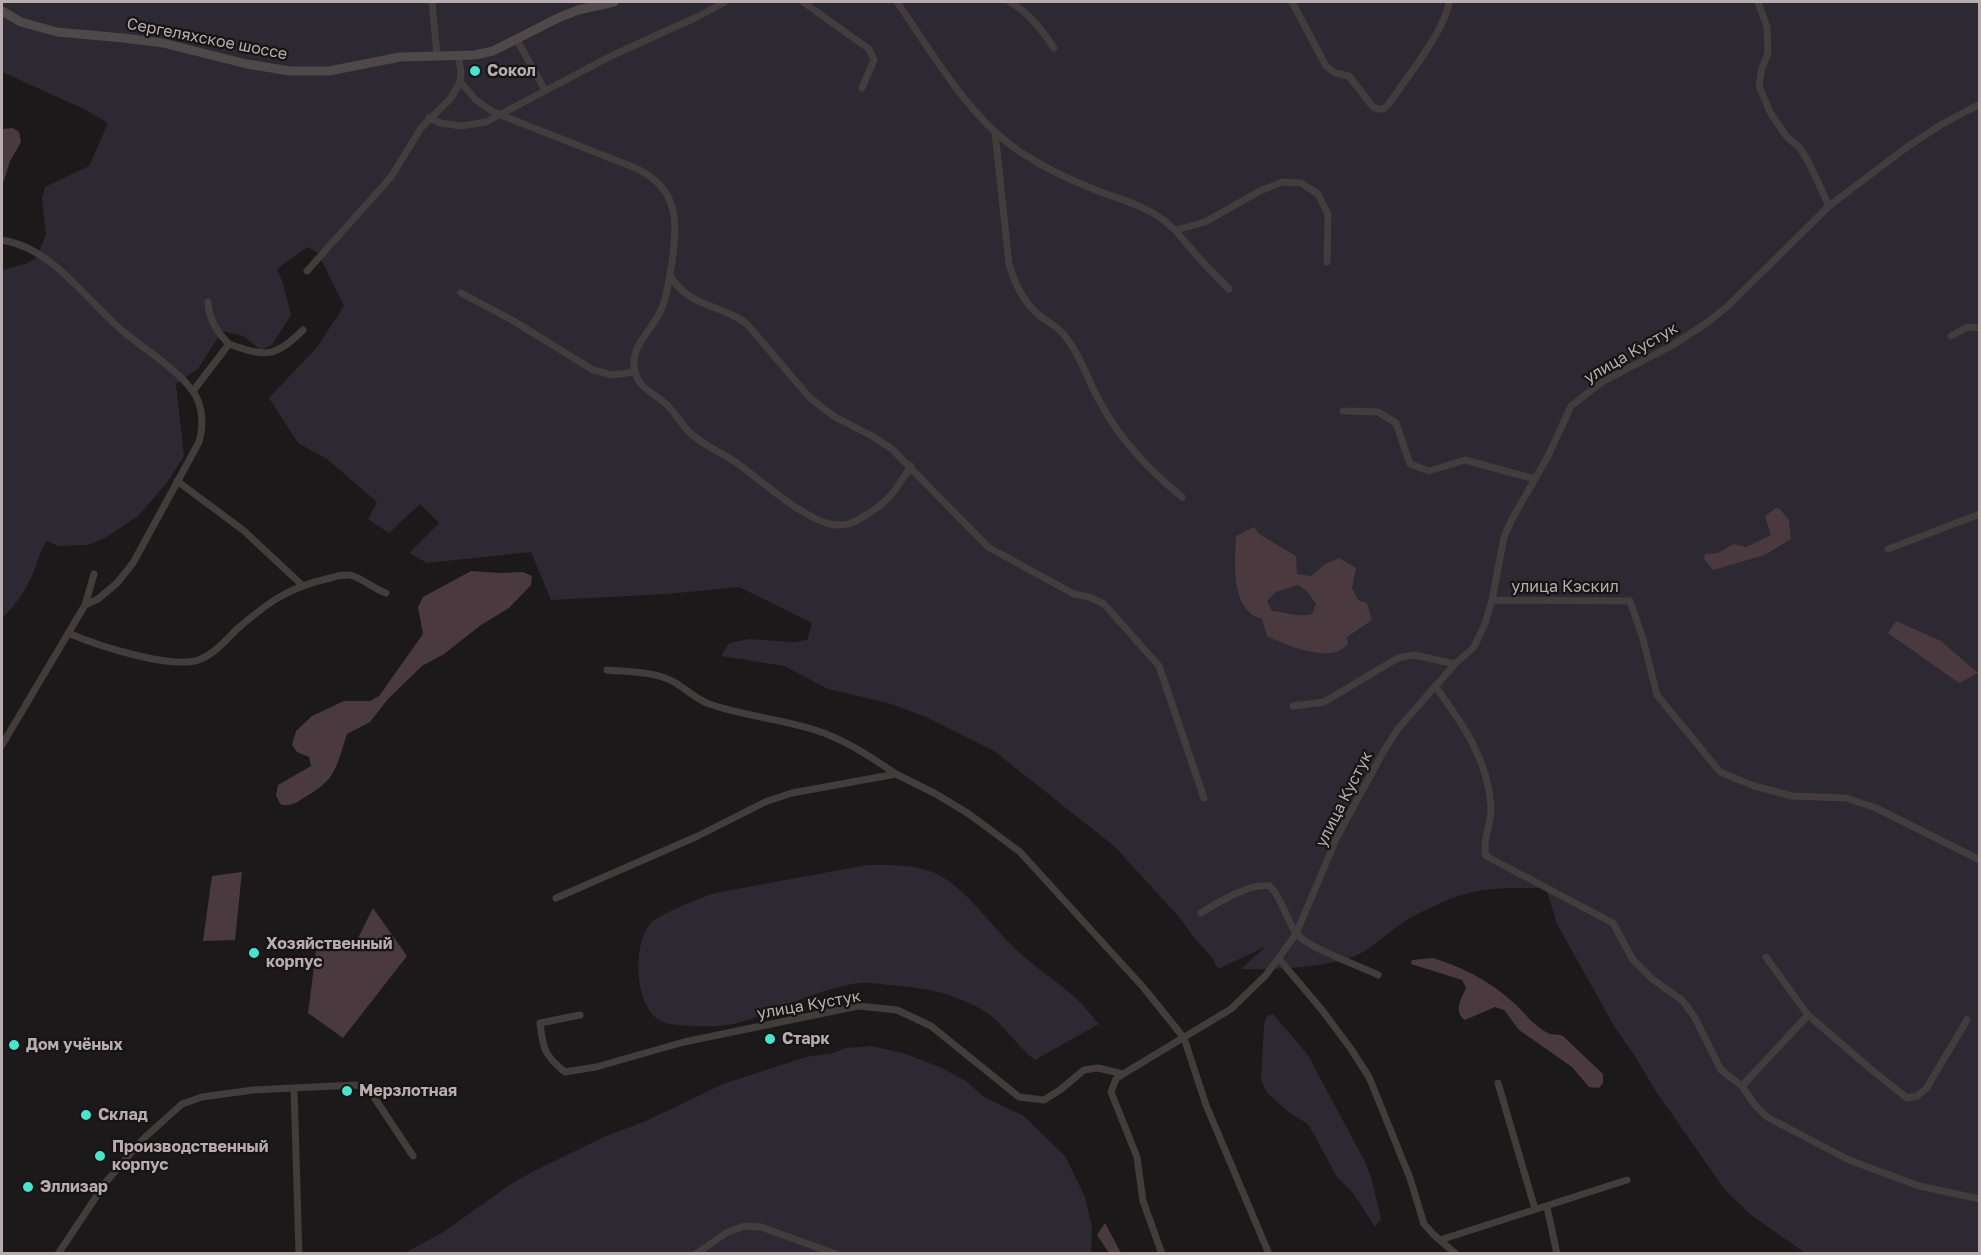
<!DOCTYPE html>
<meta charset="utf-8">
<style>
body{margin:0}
#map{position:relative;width:1981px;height:1255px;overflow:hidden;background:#1b1919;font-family:"Golos Text",sans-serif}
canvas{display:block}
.frame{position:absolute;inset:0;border:3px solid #b9acae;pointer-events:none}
</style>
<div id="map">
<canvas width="1981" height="1255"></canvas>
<div class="frame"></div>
</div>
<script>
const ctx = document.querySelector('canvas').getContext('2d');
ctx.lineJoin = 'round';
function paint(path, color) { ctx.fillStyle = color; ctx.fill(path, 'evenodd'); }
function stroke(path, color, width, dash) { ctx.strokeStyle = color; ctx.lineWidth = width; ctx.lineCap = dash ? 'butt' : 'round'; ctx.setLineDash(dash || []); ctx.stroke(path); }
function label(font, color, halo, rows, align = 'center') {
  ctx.font = font + ' "Golos Text",sans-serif'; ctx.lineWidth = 4.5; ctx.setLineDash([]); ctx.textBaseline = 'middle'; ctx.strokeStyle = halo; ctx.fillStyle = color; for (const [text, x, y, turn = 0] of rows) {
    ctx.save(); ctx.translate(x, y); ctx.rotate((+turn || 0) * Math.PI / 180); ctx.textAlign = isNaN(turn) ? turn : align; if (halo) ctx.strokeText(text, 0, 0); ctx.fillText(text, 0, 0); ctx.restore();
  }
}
paint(new Path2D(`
 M2,2H1979V1253H1805L1751,1215L1725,1190L1655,1090L1636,1058L1614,1026L1557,924L1546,888C1521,888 1496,887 1472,892C1451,897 1427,909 1408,919C1390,930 1367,954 1347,959C1314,968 1275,970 1241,969L1265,947L1218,969L1213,959L1192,935L1180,918L1114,846L994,751L926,717L891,704L828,689L784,666L721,656L729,643L749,639L793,642L807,640L812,623L739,587L667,594L551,600L531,552L427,563L409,553L439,523L420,504L389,533L368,519L377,502L327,459L298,443L269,398L317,347L344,306L318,253L307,247L277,269L282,280L291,315L272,345L261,350L243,336L222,331L198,369L176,384L184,456L166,484L138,516L105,538L88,545L58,546L47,541C40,551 38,560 34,571C26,590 16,605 2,618V270L25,264L36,258L46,235L42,199L45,187L89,166L108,123L82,108L2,72Z
 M867,865C889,865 914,864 935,873C966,887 992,928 1018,951C1034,967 1054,979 1071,994C1082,1003 1090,1014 1099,1024L1035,1060C1014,1044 1003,1021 979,1008C946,991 924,988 887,985C879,984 869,982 860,983C820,988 782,1009 744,1021C727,1027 707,1027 690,1026C681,1025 670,1025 663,1022C634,1010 632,945 650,924C657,915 702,897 715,893Z
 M1273,1014L1308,1055L1364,1160L1371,1177L1381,1219L1375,1227L1353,1193L1337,1177L1308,1124L1290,1113L1268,1094L1261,1080L1264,1024L1267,1016Z
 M872,1046L906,1054L942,1068L966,1081L984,1097L1024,1116L1065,1156L1085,1197L1092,1227L1091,1254H403L445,1231L511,1184L534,1171L606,1136L646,1121L723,1084L806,1057L833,1053L846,1048Z`), '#2c2932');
paint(new Path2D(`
 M13,128L19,132L21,142L10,161L2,187V129Z
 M1776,508L1780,509L1789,520L1791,539L1765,555L1713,570L1704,559L1705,554L1718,553L1734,544L1746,547L1771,535L1765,516Z
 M1254,527L1259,534L1296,556L1297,574L1311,576L1325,564L1339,558L1356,568L1352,588L1358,600L1367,603L1372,620L1347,637L1348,644C1345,647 1340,651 1336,652C1314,657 1286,645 1267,636L1262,619C1230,610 1235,563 1236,536ZM1298,585L1307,591L1316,604L1312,614C1298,618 1287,612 1272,611L1267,601L1276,592Z
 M471,571L501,573L523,572L532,576L531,585L509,608L481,625L444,654L422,666L388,699L370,722L347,734C335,770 337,779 302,799C295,804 288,807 280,804L276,795L278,785L311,766L309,757L297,752L292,745L296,731L312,716L344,701H370L379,696L423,634L418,607L423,597Z
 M1896,621L1941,641L1978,673L1959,683L1888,633Z
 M242,872L235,940L203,941L212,876Z
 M373,908L407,956L343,1038L308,1013L316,951L352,950Z
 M1433,958C1465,968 1490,981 1515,1004C1526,1014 1533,1025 1546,1032C1552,1036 1557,1033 1563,1036L1603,1074V1083L1599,1088L1589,1087L1572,1067L1519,1030L1504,1010L1495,1007L1465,1020C1453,1011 1461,999 1466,988L1462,980L1411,964L1412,960Z
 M1105,1223L1121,1253H1109L1097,1235Z`), '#4a393f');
stroke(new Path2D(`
 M432,2L437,55
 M803,2L869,49L874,60L862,88
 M897,2C932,52 969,119 1022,153C1043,167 1068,179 1091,188C1114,198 1139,203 1159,217C1176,228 1186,244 1200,259C1209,269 1219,279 1229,289
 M1010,2C1029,13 1042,30 1054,48
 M1292,2L1326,66L1335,73L1349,76L1373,107L1378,109H1383L1388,105C1405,80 1446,29 1449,2
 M1758,2L1767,27L1768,53L1762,68L1759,86L1770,112L1786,136L1799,147L1808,161L1829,206
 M517,40L545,90
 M458,56L461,71L460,82L476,100L493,112L633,167C678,187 678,218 672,262C669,278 668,295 661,310C652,331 626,349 636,375C640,388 655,394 665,403C675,412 681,424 691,434C705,446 722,453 737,463C761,480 811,527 841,525C850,525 858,520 866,515C889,502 897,488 911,466
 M429,118L441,123L461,126L486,122L611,56L699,16L725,2
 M995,132L1009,264C1014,282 1024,303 1039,315C1047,322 1057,326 1064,335C1081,355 1088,382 1101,404C1121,441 1150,471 1182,497
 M1176,230L1205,222L1260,191L1282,182L1301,183L1318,194L1328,214L1327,262
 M2,240C53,248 87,301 125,333C147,351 174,367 192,390C203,404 204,426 199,442L133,563L117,583L98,599L85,605
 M307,271L391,177L421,128L451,98L460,82
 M670,276C691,308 717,303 746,323L810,398L835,417L872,436L892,449L988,547L1074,594L1089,597L1104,604L1159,666L1204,798
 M461,293L512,320L593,370L612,375L635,372
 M208,302C209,320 217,332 229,344
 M1951,336L1967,327L1980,328
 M193,391L229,344C265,357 275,358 303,330
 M1343,411L1378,412L1396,423L1410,464L1429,471L1465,460L1535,479
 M177,481L243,530L303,586
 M1888,549L1980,514
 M1492,600L1630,601L1643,639L1657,695L1720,772L1754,786L1792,796L1846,798L1876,808L1980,860
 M68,633C96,645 174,671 201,659C215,653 226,640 236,630C266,604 287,588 326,579C335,577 345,573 353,576C365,580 374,589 386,593
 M607,670C629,672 654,671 674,682C686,689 696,699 709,704C744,716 781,719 815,730C844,739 871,757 896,774
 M1435,686C1462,723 1488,759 1491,806C1492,824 1482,839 1486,856L1613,923L1633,960L1652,979L1682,1000L1694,1016L1721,1070L1742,1086L1754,1104L1767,1117L1849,1160L1919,1186L1980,1199
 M1293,706L1324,702L1398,658L1414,655L1455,664
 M2,745L85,605L94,574
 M556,898L698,836L765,802L792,793L896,774L936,794L969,814L1020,852L1143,987L1184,1038L1206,1105L1269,1254
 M1201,913C1216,903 1252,882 1270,886C1282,899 1286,917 1295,932C1305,947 1360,966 1378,975
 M1766,957L1808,1015
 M1279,959L1322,1010L1351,1049L1369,1077L1410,1178L1424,1224L1434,1235L1456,1254
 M580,1015L540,1023C543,1049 544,1055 565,1072L596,1067L684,1042L858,1006L897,1010L931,1026L1019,1097L1044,1100L1060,1090L1084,1070L1098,1068L1123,1074L1231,1009L1266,975L1296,934L1337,837L1382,754L1397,730L1417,707L1455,664L1474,647L1485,624L1492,600L1504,537L1511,521L1548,456L1571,406L1602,382L1673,345L1708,322L1729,305L1829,206L1907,147L1942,124L1980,104
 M1123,1074L1116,1079L1111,1092L1137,1157L1143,1201L1162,1254
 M1498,1083L1535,1209
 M1742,1086L1808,1015L1873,1071L1907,1098L1917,1096L1926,1089L1967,1020
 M294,1088L299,1254
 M1547,1207L1557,1254
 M1440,1240L1627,1180
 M58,1254L106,1182L143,1139L182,1104L202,1097L253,1090L354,1085L364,1086L370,1091L413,1156
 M696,1254L726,1233L744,1226L761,1227L836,1254`), '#423c3c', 7);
stroke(new Path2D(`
 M2,11L21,22L57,32L123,38L163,43L247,64L290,71H329L400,57L475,55L493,51L558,18L578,10L614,2`), '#4f4849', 9);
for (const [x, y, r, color] of [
 [475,71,6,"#48e4ce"],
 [254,953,6,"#48e4ce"],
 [770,1039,6,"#48e4ce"],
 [14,1045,6,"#48e4ce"],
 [347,1091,6,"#48e4ce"],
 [86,1115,6,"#48e4ce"],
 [100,1156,6,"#48e4ce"],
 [28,1187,6,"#48e4ce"]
]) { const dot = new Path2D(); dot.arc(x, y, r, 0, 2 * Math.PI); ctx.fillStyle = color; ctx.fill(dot); stroke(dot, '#161414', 2); }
label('16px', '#b9acae', '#161414', [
 ["Сергеляхское шоссе",207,39,11],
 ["улица Кустук",1631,353,-30],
 ["улица Кэскил",1565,587],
 ["улица Кустук",1344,799,-63],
 ["улица Кустук",809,1005,-10]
]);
label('bold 16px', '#b9acae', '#161414', [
 ["Сокол",487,71],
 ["Хозяйственный",266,944],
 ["корпус",266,962],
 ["Старк",782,1039],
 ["Дом учёных",26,1045],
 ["Мерзлотная",359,1091],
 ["Склад",98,1115],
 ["Производственный",112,1147],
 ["корпус",112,1165],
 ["Эллизар",40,1187]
], 'left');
</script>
